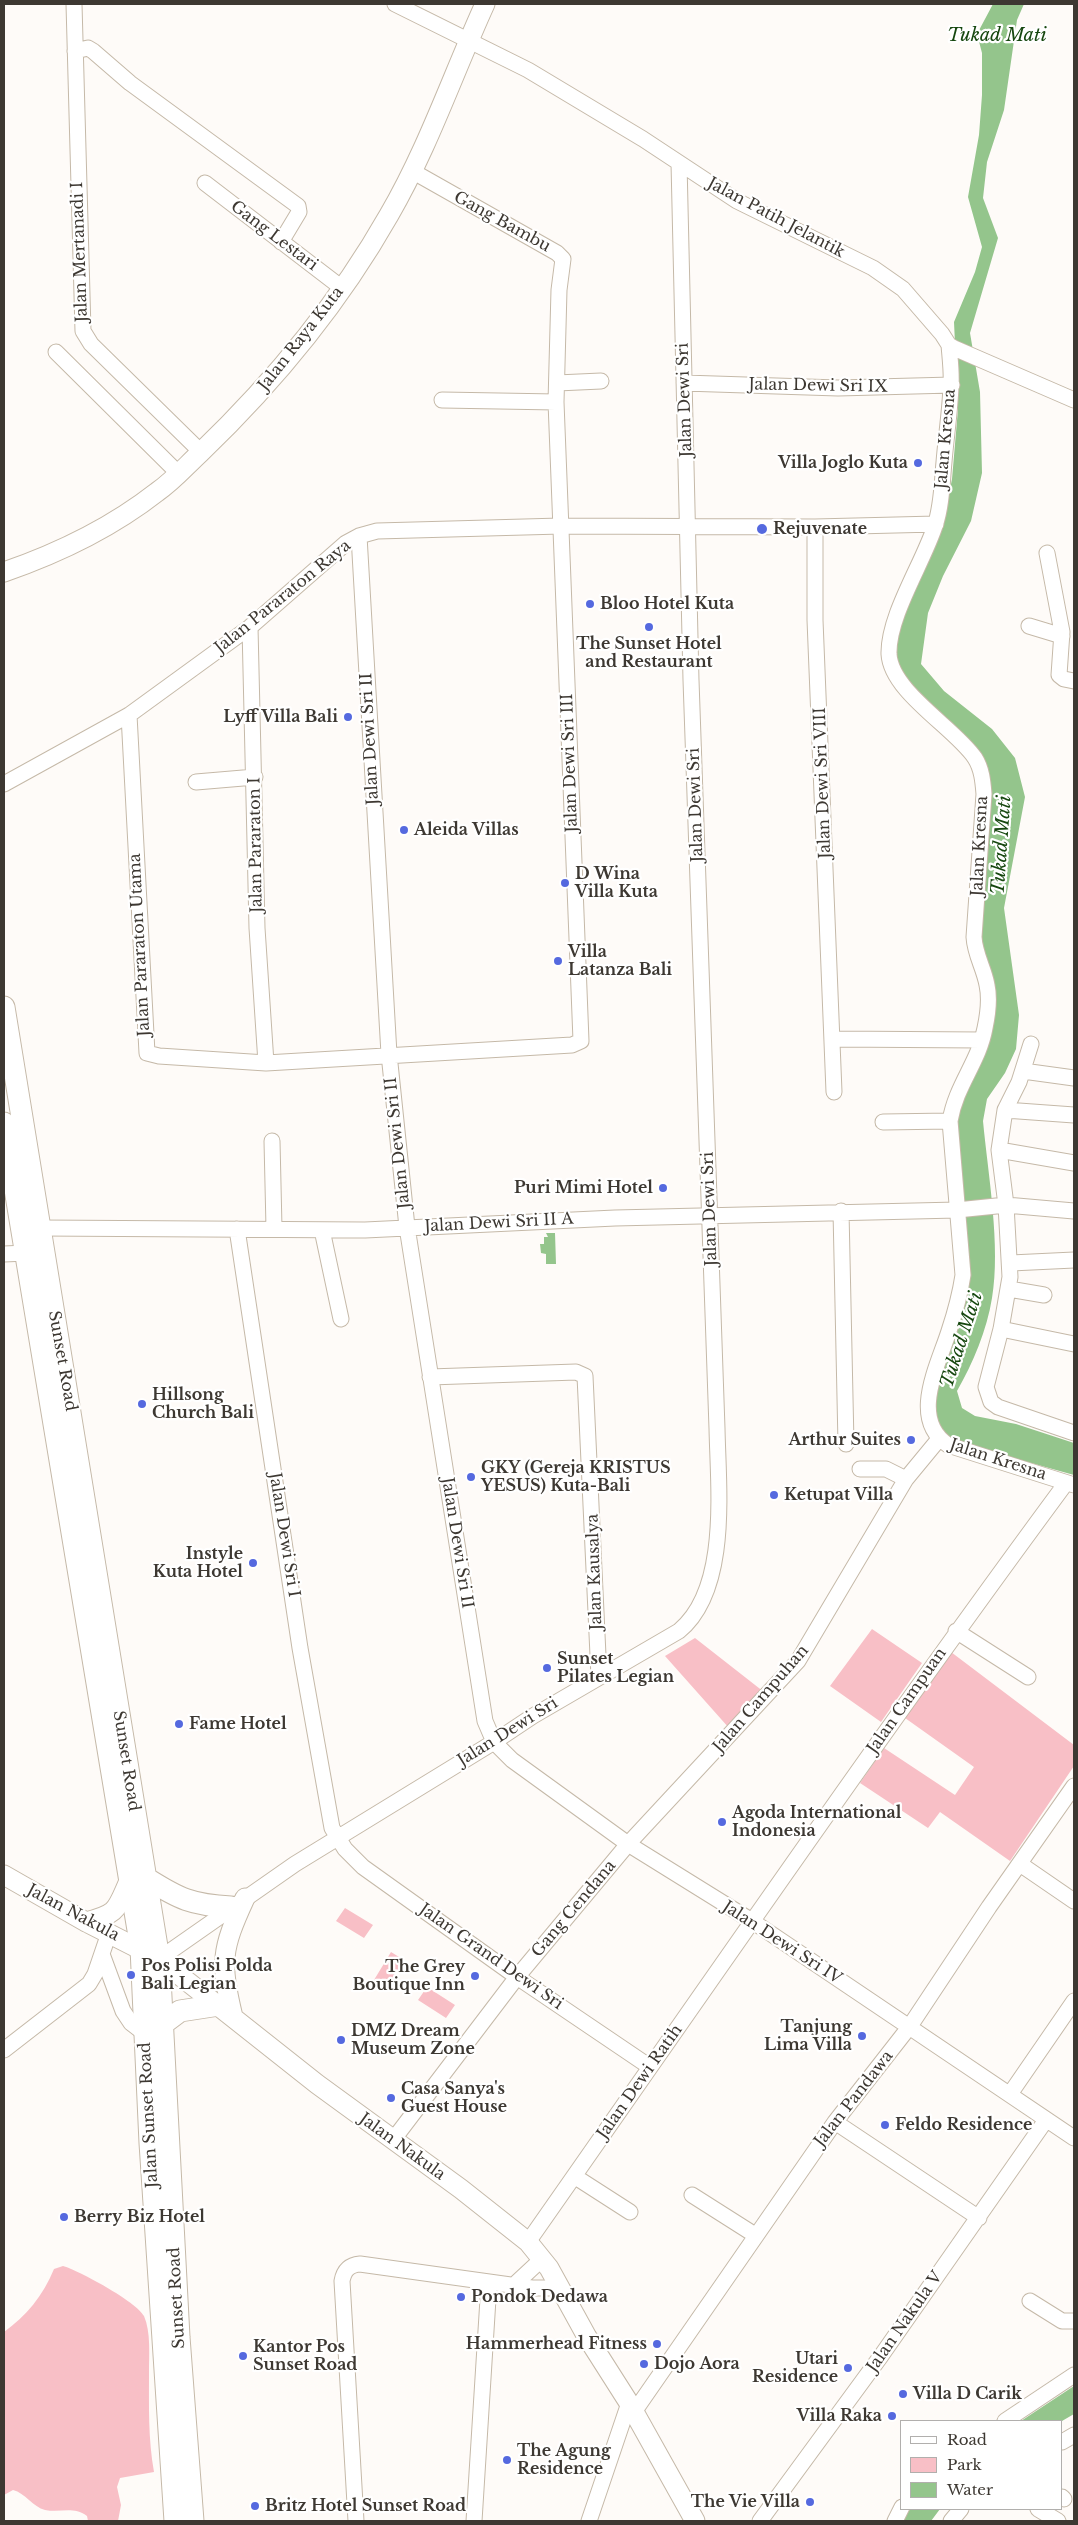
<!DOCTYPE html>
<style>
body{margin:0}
#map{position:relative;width:1078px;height:2525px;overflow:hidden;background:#fefbf8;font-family:"Libre Baskerville",serif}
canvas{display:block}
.frame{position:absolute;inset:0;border:5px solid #3d3832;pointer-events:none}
.legend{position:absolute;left:900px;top:2420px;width:162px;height:90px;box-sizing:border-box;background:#fff;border:1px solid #b1afad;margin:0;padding:6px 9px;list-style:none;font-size:15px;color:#3d3832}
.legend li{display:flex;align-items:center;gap:10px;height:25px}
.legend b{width:25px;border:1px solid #b1afad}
</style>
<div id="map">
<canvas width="1078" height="2525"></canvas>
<div class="frame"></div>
<ul class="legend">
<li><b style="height:6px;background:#fff"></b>Road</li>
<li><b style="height:14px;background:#f8bfc6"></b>Park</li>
<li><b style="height:14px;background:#94c58c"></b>Water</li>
</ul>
</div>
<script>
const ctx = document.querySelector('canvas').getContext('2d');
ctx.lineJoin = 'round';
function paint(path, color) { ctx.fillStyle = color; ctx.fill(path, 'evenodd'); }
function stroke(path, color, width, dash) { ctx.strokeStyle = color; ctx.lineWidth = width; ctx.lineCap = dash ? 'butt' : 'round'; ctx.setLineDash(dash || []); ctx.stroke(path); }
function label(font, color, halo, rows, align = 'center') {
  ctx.font = font + ' "Libre Baskerville",serif'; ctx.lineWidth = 4.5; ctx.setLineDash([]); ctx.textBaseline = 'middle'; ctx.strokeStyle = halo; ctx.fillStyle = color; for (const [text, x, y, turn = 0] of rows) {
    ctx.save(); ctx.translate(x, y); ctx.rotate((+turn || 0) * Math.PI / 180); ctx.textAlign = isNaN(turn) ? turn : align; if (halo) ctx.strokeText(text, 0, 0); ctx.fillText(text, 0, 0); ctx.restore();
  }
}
paint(new Path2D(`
 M872,1629L922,1663L881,1722L830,1686Z
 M695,1638L764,1692L729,1728L665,1656Z
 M951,1652L1074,1745V1766L1010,1861L940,1812L928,1828L860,1783L884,1748L955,1795L974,1767L905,1718Z
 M345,1908L373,1925L364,1938L336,1921Z
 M391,1952L404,1960L387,1988L374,1980Z
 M427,1987L455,2005L446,2018L418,2000Z
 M63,2266C78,2270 137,2302 144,2316C151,2332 149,2355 149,2373C149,2406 148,2439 154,2472L120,2478L117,2487L121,2505L118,2521H88L87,2516C73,2506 61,2513 45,2510C33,2507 25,2493 13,2490L4,2495V2332C26,2316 43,2296 54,2269Z`), '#f8bfc6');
paint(new Path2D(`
 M993,4H1024L1017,20L1004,110L987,162L983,198L998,238L970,333L980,392L982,473L971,521L943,576L928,613L921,664L944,691L992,729L1015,758L1025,797L1004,908L1019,1015L1016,1049L1005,1073L987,1099L983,1121C988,1174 1001,1247 992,1298C987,1330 973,1363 957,1391L962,1408L975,1416L1016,1424L1074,1443V1475L963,1444L944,1434L934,1418L932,1393L965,1299L954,1124L985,1044L978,937L986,770L900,675L893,640L945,514L952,479L958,409L954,322L975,272L982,247L968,197L979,135L982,95V53L977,34Z
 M546,1233H555L556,1264H546V1254L541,1253L540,1244H544V1237H548Z
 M1074,2386V2414L1062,2421H1021Z
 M910,2509H940L931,2521H903Z`), '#94c58c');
const minor = new Path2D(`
 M74,4L83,331L91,344L201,452
 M395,4L528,70L643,139L737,201L873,268L903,289L942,334L949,345L954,348L1074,400
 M75,51L88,48L93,51L130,83L298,206L299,212L281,242
 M205,183L342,288
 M949,345C950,358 952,373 951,386C950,412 946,437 944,462C942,483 942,505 935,526C923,563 888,616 889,654C891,692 955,728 975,758C982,769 983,782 984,794L974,937C975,955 984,968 987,985C990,999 988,1014 985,1028C979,1062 956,1085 950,1121L963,1275C960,1295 955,1313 949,1331C938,1366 909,1419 948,1445L1074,1485
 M56,352L179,474
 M557,383L601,381
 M684,383L838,388L952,385
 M442,400L556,402
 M815,527V620L834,1092
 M359,536L389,1054L407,1227L485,1721L494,1742L512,1760L628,1844L752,1921L1074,2138
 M1047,553L1062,632L1059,675L1064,679L1074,681
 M1029,626L1062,636
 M250,627L257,928L266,1063
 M129,715L147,1053L159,1056L266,1063L572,1045L581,1041L556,402L559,290L563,259L557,253L412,171
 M196,782L255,777
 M4,784L129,715L250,627L346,543L359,536L377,531L561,526L815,527L936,524
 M832,1039L982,1040
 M1023,1071L1074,1078
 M1005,1110L1019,1082L1031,1044
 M1074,1115L1005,1110L999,1150L1006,1205L1010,1277L1001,1329L986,1387L991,1402L998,1407L1074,1433
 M883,1122L950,1121
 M272,1141L274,1228
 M999,1150L1074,1163
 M841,1211L846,1444
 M40,1228L365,1230L615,1218L957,1210L1006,1205L1074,1211
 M237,1229L300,1648L332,1828L345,1849L363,1867L517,1977L650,2067
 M322,1230L341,1319
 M4,1254L26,1253
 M1011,1263L1074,1260
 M1009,1289L1044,1295
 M1001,1329L1074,1344
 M430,1377L576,1372L585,1376L599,1677
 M860,1469H886L906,1479
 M956,1631L1028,1677
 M1020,1864L1074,1901
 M102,1954L123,2011L131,2023L144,2033
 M159,1959L295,1864L494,1742L533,1716L679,1631C730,1589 718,1487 717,1428L691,680L679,163
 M4,2050L89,1984L95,1974L109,1933
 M1010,2094L1074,2001
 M835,2122L979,2218
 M393,2140L517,1977L628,1844L798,1661L906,1479L939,1439
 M574,2176L630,2212
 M692,2195L755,2235
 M528,2242C706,1988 882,1732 1066,1483
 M513,2286L542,2259
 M1030,2301L1062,2321H1074
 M634,2412L835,2122L910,2026L989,1907L1074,1786
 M1005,2421L1074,2375
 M1062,2442L1074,2435
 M1062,2497L1064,2499
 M1038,2509L1058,2521
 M356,2521L342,2281C344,2270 349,2265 360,2264L532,2288H561
 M474,2521L489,2283
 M589,2521L629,2403
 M760,2521L881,2356L1046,2120
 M895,2521L902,2507
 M951,2521L961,2509`);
const major = new Path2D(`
 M4,572C59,553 111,528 157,492C173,481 186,466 200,453C273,383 339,303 389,215C428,148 453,74 485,4
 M4,1875L86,1922L159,1959L317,2084L461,2189L528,2242L549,2268L587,2337L629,2403L695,2521
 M86,1922C118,1914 116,1910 129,1881
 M233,2017C220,1962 221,1950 245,1898`);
const highway = new Path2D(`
 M4,1007L159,1959L179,2337L193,2521
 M4,1123L141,1948L150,2143L175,2521
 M146,1878C179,1899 192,1905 231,1907
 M164,2023L180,2011L219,2005`);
stroke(minor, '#c5b9a8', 17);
stroke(major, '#c5b9a8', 21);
stroke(highway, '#c5b9a8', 23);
stroke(minor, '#fff', 15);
stroke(major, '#fff', 19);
stroke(highway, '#fff', 21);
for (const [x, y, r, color] of [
 [918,463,5,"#5569df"],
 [762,529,6,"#5569df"],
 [590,604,5,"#5569df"],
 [649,627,5,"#5569df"],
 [348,717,5,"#5569df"],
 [404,830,5,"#5569df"],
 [565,883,5,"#5569df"],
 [558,961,5,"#5569df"],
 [663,1188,5,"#5569df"],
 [142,1404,5,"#5569df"],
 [911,1440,5,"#5569df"],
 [471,1477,5,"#5569df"],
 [774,1495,5,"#5569df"],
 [253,1563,5,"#5569df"],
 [547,1668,5,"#5569df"],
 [179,1724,5,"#5569df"],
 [722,1822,5,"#5569df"],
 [131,1975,5,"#5569df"],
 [475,1976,5,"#5569df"],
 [862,2036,5,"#5569df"],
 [341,2040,5,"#5569df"],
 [391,2098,5,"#5569df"],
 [885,2125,5,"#5569df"],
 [64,2217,5,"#5569df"],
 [461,2297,5,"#5569df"],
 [657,2344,5,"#5569df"],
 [243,2356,5,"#5569df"],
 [644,2364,5,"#5569df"],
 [848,2368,5,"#5569df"],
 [903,2394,5,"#5569df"],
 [892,2416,5,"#5569df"],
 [507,2460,5,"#5569df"],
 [810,2502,5,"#5569df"],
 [255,2506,5,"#5569df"]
]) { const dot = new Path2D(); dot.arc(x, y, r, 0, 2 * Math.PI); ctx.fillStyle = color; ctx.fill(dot); stroke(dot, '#fff', 2); }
label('16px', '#3d3832', '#fff', [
 ["Jalan Patih Jelantik",776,218,28],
 ["Gang Bambu",502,222,29],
 ["Gang Lestari",274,236,37],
 ["Jalan Mertanadi I",80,252,-92],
 ["Jalan Raya Kuta",301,339,-52],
 ["Jalan Dewi Sri IX",818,386,1],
 ["Jalan Dewi Sri",685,400,-92],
 ["Jalan Kresna",946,439,-85],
 ["Jalan Pararaton Raya",283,597,-39],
 ["Jalan Dewi Sri II",370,739,-93],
 ["Jalan Dewi Sri III",570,763,-92],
 ["Jalan Dewi Sri VIII",823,783,-92],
 ["Jalan Dewi Sri",696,805,-92],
 ["Jalan Pararaton I",256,845,-91],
 ["Jalan Kresna",980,846,-87],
 ["Jalan Pararaton Utama",140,945,-93],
 ["Jalan Dewi Sri II",398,1143,-96],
 ["Jalan Dewi Sri",710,1209,-92],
 ["Jalan Dewi Sri II A",499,1223,-3],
 ["Sunset Road",62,1361,80],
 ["Jalan Kresna",998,1460,18],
 ["Jalan Dewi Sri I",284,1535,81],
 ["Jalan Dewi Sri II",457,1543,81],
 ["Jalan Kausalya",595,1572,-92],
 ["Jalan Campuhan",761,1699,-49],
 ["Jalan Campuan",907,1701,-55],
 ["Jalan Dewi Sri",508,1732,-32],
 ["Sunset Road",126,1761,81],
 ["Gang Cendana",574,1909,-50],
 ["Jalan Nakula",73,1913,28],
 ["Jalan Dewi Sri IV",782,1943,33],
 ["Jalan Grand Dewi Sri",491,1957,35],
 ["Jalan Dewi Ratih",640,2082,-55],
 ["Jalan Pandawa",854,2099,-52],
 ["Jalan Sunset Road",149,2115,-93],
 ["Jalan Nakula",402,2147,36],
 ["Sunset Road",177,2298,-93],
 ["Jalan Nakula V",905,2322,-55]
]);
label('bold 16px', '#3d3832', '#fff', [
 ["Villa Joglo Kuta",908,463,"right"],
 ["Rejuvenate",773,529],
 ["Bloo Hotel Kuta",600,604],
 ["The Sunset Hotel",649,644,"center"],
 ["and Restaurant",649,662,"center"],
 ["Lyff Villa Bali",338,717,"right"],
 ["Aleida Villas",414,830],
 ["D Wina",575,874],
 ["Villa Kuta",575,892],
 ["Villa",568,952],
 ["Latanza Bali",568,970],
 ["Puri Mimi Hotel",653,1188,"right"],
 ["Hillsong",152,1395],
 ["Church Bali",152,1413],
 ["Arthur Suites",901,1440,"right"],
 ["GKY (Gereja KRISTUS",481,1468],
 ["YESUS) Kuta-Bali",481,1486],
 ["Ketupat Villa",784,1495],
 ["Instyle",243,1554,"right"],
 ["Kuta Hotel",243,1572,"right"],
 ["Sunset",557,1659],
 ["Pilates Legian",557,1677],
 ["Fame Hotel",189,1724],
 ["Agoda International",732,1813],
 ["Indonesia",732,1831],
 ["Pos Polisi Polda",141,1966],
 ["Bali Legian",141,1984],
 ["The Grey",465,1967,"right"],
 ["Boutique Inn",465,1985,"right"],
 ["Tanjung",852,2027,"right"],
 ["Lima Villa",852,2045,"right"],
 ["DMZ Dream",351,2031],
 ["Museum Zone",351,2049],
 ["Casa Sanya's",401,2089],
 ["Guest House",401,2107],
 ["Feldo Residence",895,2125],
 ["Berry Biz Hotel",74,2217],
 ["Pondok Dedawa",471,2297],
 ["Hammerhead Fitness",647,2344,"right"],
 ["Kantor Pos",253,2347],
 ["Sunset Road",253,2365],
 ["Utari",838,2359,"right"],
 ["Residence",838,2377,"right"],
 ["Dojo Aora",654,2364],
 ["Villa D Carik",913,2394],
 ["Villa Raka",882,2416,"right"],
 ["The Agung",517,2451],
 ["Residence",517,2469],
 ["The Vie Villa",800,2502,"right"],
 ["Britz Hotel Sunset Road",265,2506]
], 'left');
label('italic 18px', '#16470f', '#fff', [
 ["Tukad Mati",997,36],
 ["Tukad Mati",1002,845,-86],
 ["Tukad Mati",962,1340,-72]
]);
</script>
